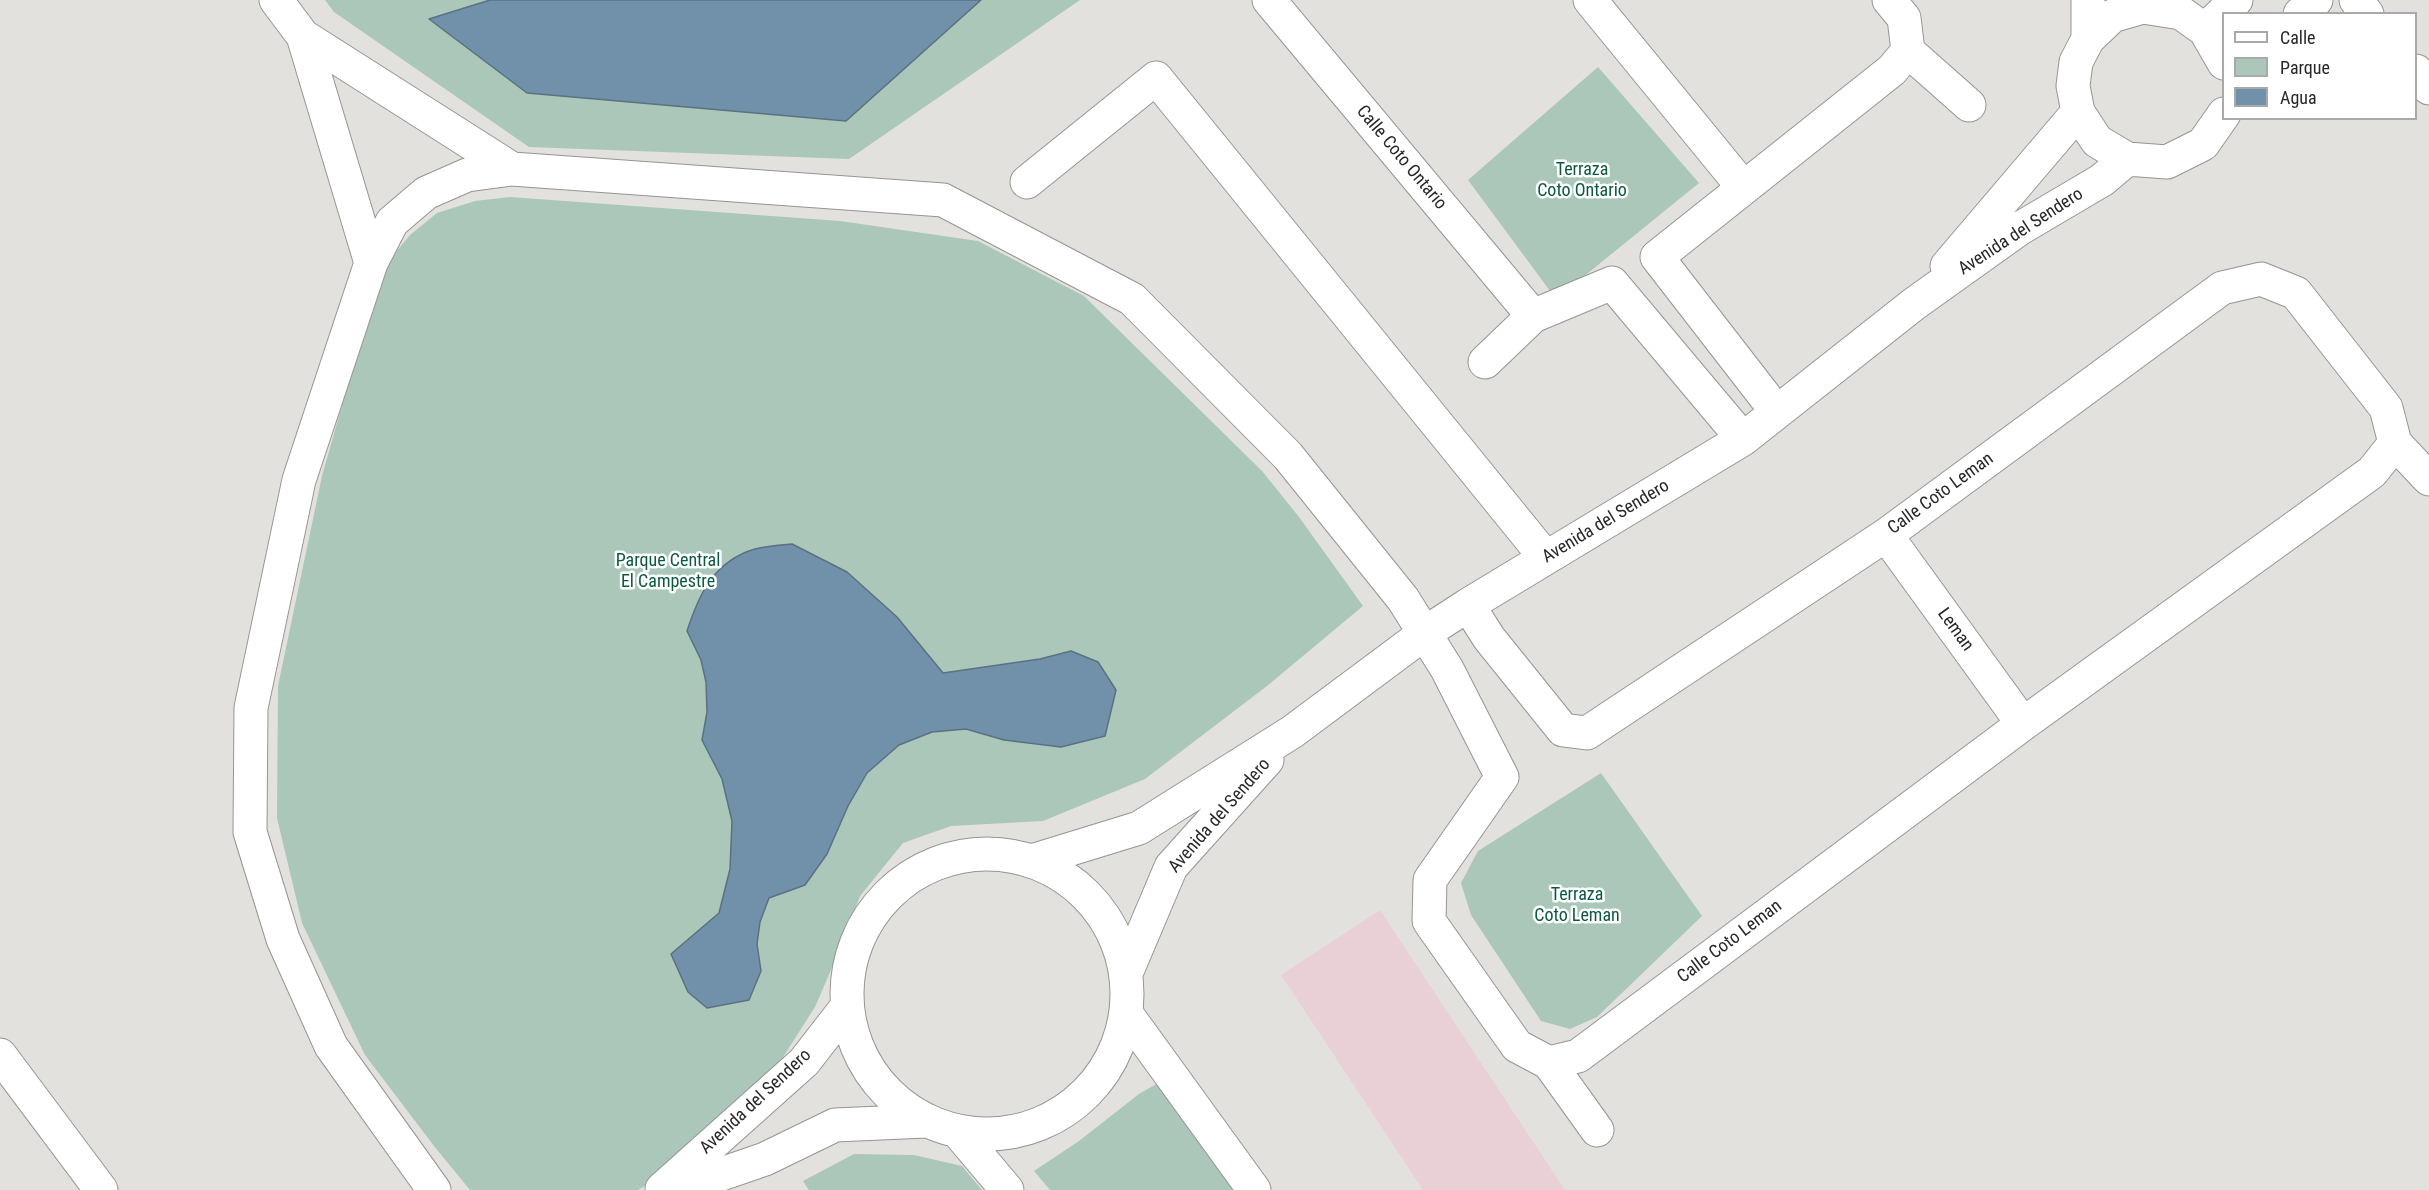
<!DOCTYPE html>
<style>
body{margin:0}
#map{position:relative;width:2429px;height:1190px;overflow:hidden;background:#e3e1dd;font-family:"Roboto Condensed",sans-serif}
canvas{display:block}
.legend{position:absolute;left:2222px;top:12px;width:195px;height:108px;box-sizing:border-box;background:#fff;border:2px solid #a9a9a8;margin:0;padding:8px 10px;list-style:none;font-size:18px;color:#282726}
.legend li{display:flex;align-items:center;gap:12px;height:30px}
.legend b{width:30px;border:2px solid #a9a9a8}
</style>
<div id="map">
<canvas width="2429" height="1190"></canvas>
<ul class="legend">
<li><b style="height:8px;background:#fff"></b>Calle</li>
<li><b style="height:16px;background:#aac7b9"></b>Parque</li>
<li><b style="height:16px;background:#7191aa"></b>Agua</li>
</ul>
</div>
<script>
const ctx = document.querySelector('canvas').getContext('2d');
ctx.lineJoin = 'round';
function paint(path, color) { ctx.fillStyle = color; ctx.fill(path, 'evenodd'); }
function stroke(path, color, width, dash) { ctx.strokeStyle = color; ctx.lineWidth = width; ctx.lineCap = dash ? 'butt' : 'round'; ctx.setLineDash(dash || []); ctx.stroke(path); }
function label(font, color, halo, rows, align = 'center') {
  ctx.font = font + ' "Roboto Condensed",sans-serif'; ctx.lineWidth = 5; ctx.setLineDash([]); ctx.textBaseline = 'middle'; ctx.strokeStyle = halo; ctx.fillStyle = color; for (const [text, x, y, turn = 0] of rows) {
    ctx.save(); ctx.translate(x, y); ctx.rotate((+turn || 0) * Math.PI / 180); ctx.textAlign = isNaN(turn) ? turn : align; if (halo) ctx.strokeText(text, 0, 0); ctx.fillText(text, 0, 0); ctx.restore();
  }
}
paint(new Path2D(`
 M1380,910L1565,1190H1423L1281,975Z`), '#e9d0d7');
paint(new Path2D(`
 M325,0H1080L849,159L529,147L334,12Z
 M1598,67L1699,183L1556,299L1468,180Z
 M510,197L840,221L978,241L1084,296L1262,471L1299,517L1363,606L1267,686L1145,779L1043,821L951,826L903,843L860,896L844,940L815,1007L764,1087L686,1162L638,1190H470L434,1146L365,1055L302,923L277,818L278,686L322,476L380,271L410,235L437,213L475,201Z
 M1601,773L1702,916L1597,1017L1570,1029L1541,1021L1471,915L1461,883L1478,851Z
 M1165,1079L1234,1190H1050L1034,1171L1079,1141L1139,1094Z
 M854,1154L914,1155L962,1166L982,1190H809L803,1181Z`), '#aac7b9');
const water = new Path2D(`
 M490,0H981L846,121L527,93L429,19Z
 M792,544L847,572L897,617L943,673L1040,659L1071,651L1098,662L1116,690L1105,736L1061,747L1004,740L966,729L932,732L899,745L867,773L848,806L827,854L805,885L769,898L760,922L757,944L761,971L749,1000L707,1008L688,992L671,954L719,913L730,869L732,821L722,779L702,740L707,712L706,682L701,660L687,631C699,594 714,561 755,549C766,546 780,545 792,544Z`);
paint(water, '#7191aa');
stroke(water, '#5b7182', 1.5);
const street = new Path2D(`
 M276,0L303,36L371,263
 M1269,0L1533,316
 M1590,0L1743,187
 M1889,0L1904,18L1908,51L1969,105
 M2088,0V39
 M2356,0L2367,14
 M2300,14L2316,0
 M2205,30L2236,0
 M303,36L512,169L943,200L1132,299L1288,456L1403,599L1447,669L1502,777L1430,880L1429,921L1517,1046L1549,1063L1597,1130
 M2224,63L2205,30L2181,13L2143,7L2112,16L2088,39L2076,62L2073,86L2078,112L2097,141L2127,159L2167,162L2203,144L2224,114
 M2416,71L2429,88
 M1027,182L1156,78L1546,558
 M1947,266L2078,112
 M1485,362L1533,316L1612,283L1743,439
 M1777,412L1657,257L1892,70L1908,51
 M1886,535L2023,724
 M1468,605L1489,638L1563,730L1587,733L1886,535L2222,288L2261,279L2296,293L2386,408L2395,443L2429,479
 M847 994a140 140 0 1 1 280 0a140 140 0 1 1-280 0Z
 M1035,860L1139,828L1292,732L1425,633L1468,605L1743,439L1914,304L2019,229L2102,180L2127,159
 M1127,971L1171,867L1267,760
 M1128,1016L1254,1190
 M0,1055L101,1190
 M1549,1063L1578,1056L2023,724L2372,472L2395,443
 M959,1133L1007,1190
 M662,1189L804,1062L846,1008
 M434,1190L331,1046L283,939L250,832L251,708L299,480L371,263L392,222L426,193L467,175L512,169
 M675,1190L765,1159L835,1125L926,1121`);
stroke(street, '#979491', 35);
stroke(street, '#fff', 33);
label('18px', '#282726', '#fff', [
 ["Calle Coto Ontario",1401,158,50],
 ["Avenida del Sendero",2021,232,-33],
 ["Calle Coto Leman",1941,494,-36],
 ["Avenida del Sendero",1606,522,-31],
 ["Leman",1955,630,54],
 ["Avenida del Sendero",1220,816,-49],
 ["Calle Coto Leman",1730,942,-37],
 ["Avenida del Sendero",756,1102,-43]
]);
label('18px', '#0b593f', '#fff', [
 ["Terraza",1582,170],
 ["Coto Ontario",1582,191],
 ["Parque Central",668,561],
 ["El Campestre",668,582],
 ["Terraza",1577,895],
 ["Coto Leman",1577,916]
]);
</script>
